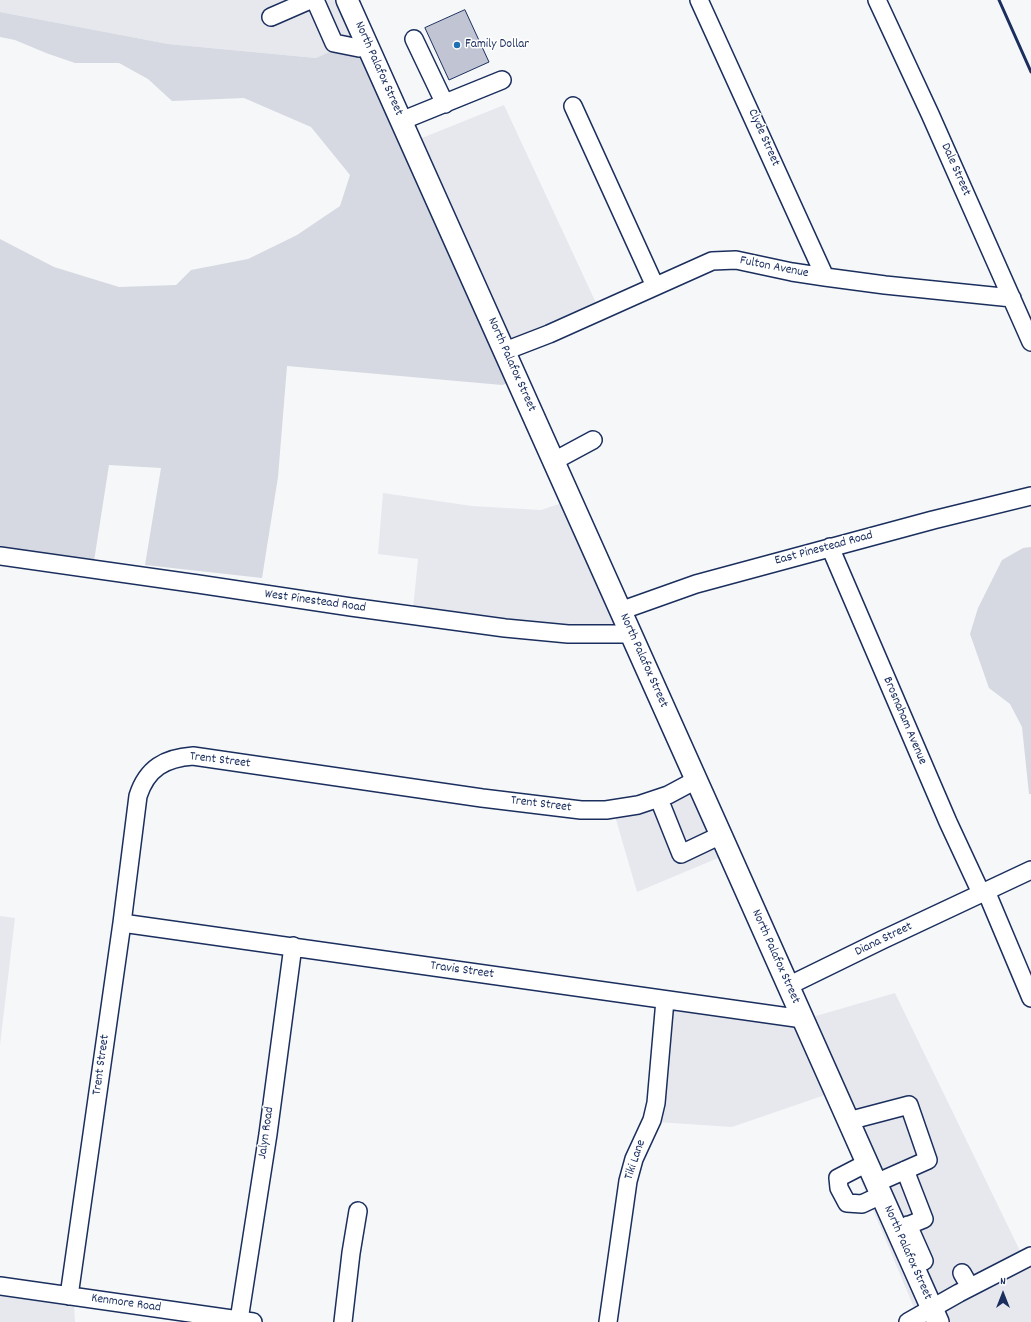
<!DOCTYPE html>
<style>
body{margin:0}
#map{position:relative;width:1031px;height:1322px;overflow:hidden;background:#f6f7f9;font-family:Dekko,sans-serif}
canvas{display:block}
.north{position:absolute;left:983px;top:1274px;width:40px;height:40px;-webkit-text-stroke:3px #fff;paint-order:stroke;rotate:0deg;font-size:11px;font-weight:700;line-height:16px;text-align:center;color:#1b2f5e}
.north::after{content:'';display:block;margin:auto;width:14px;height:18px;background:#1b2f5e;clip-path:polygon(50% 0,100% 100%,50% 72%,0 100%)}
</style>
<div id="map">
<canvas width="1031" height="1322"></canvas>
<div class="north">N</div>
</div>
<script>
const ctx = document.querySelector('canvas').getContext('2d');
ctx.lineJoin = 'round';
function paint(path, color) { ctx.fillStyle = color; ctx.fill(path, 'evenodd'); }
function stroke(path, color, width, dash) { ctx.strokeStyle = color; ctx.lineWidth = width; ctx.lineCap = dash ? 'butt' : 'round'; ctx.setLineDash(dash || []); ctx.stroke(path); }
function label(font, color, halo, rows, align = 'center') {
  ctx.font = font + ' Dekko,sans-serif'; ctx.lineWidth = 3; ctx.setLineDash([]); ctx.textBaseline = 'middle'; ctx.strokeStyle = halo; ctx.fillStyle = color; for (const [text, x, y, turn = 0] of rows) {
    ctx.save(); ctx.translate(x, y); ctx.rotate((+turn || 0) * Math.PI / 180); ctx.textAlign = isNaN(turn) ? turn : align; if (halo) ctx.strokeText(text, 0, 0); ctx.fillText(text, 0, 0); ctx.restore();
  }
}
paint(new Path2D(`
 M0,0H340L357,39L316,58L168,44L0,12Z
 M504,105L597,305L508,343L417,140Z
 M383,493L472,506L541,510L565,502L620,627H568L413,609L418,559L378,554Z
 M693,789L723,856L637,892L615,816Z
 M0,916L15,918L0,1045Z
 M895,993L1021,1253L934,1299L809,1018Z
 M670,1007L799,1026L923,1305L915,1310L825,1095L732,1127L657,1122Z
 M1031,1263V1322H944L940,1312Z
 M0,1293L74,1304L75,1322H0Z`), '#e6e8ee');
paint(new Path2D(`
 M0,12L168,44L316,58L357,39L512,382L502,385L287,366L278,477L262,578L145,565L161,468L109,465L94,561L0,547V239L54,267L119,287L176,285L191,270L248,259L297,235L340,206L350,175L311,127L244,98L172,101L148,79L119,63H75L46,53L15,40L0,37Z
 M1031,547V794H1029L1022,727L1010,704L989,688L970,634L978,608L1002,560L1023,548Z`), '#d6d9e2');
const building = new Path2D(`
 M465,10L489,62L449,80L425,28Z`);
paint(building, '#c0c4d3');
stroke(building, '#1b2f5e', 1);
const minor = new Path2D(`
 M315,0L334,43L359,48L367,44
 M699,0L825,277
 M877,0L930,114L1031,342
 M271,17L310,0
 M414,39L445,104
 M573,106L655,286
 M401,121L502,80
 M505,351L549,334L712,261L736,260L792,272L825,277L885,285L1012,298
 M554,461L593,440
 M830,547L948,822L981,893
 M0,556L198,584L351,607L505,628L568,634H630
 M620,611L696,584L933,520L1031,496
 M659,799L681,854L721,835
 M986,891L1031,998
 M122,923L803,1019
 M788,986L882,940L1031,870
 M848,1121L909,1105L928,1160L876,1183
 M867,1163L838,1178L839,1188L847,1203L862,1204L881,1195
 M908,1225L924,1261L913,1266
 M897,1230L924,1219L905,1170
 M962,1273L970,1287
 M0,1286L253,1322
 M69,1296L122,923L138,796C147,768 165,758 193,756L482,798L581,810H606L638,805L668,795L696,780
 M239,1320L268,1134L293,946
 M343,1322L351,1253L358,1211
 M608,1322L628,1181L634,1159L652,1120L656,1103L665,1000
 M908,1322L959,1293L1031,1256`);
const major = new Path2D(`
 M347,0L721,835L938,1322`);
stroke(minor, '#1b2f5e', 20);
stroke(major, '#1b2f5e', 24);
stroke(minor, '#fff', 17);
stroke(major, '#fff', 21);
stroke(new Path2D(`
 M999,0L1031,72`), '#1b2f5e', 3);
for (const [x, y, r, color] of [
 [457,45,4,"#1f6fb2"]
]) { const dot = new Path2D(); dot.arc(x, y, r, 0, 2 * Math.PI); ctx.fillStyle = color; ctx.fill(dot); stroke(dot, '#fff', 1.5); }
label('13px', '#1b2f5e', '#fff', [
 ["Family Dollar",465,45]
], 'left');
label('13px', '#1b2f5e', '#fff', [
 ["North Palafox Street",378,69,66],
 ["Clyde Street",763,138,66],
 ["Dale Street",955,170,66],
 ["Fulton Avenue",774,268,11],
 ["North Palafox Street",511,365,66],
 ["East Pinestead Road",824,549,-15],
 ["West Pinestead Road",315,602,8],
 ["North Palafox Street",643,661,66],
 ["Brosnaham Avenue",904,721,67],
 ["Trent Street",220,761,7],
 ["Trent Street",541,805,7],
 ["Diana Street",884,940,-26],
 ["North Palafox Street",775,957,66],
 ["Travis Street",462,971,8],
 ["Trent Street",102,1065,-82],
 ["Jalyn Road",267,1133,-82],
 ["Tiki Lane",636,1160,-71],
 ["North Palafox Street",907,1253,66],
 ["Kenmore Road",126,1304,8]
]);
</script>
